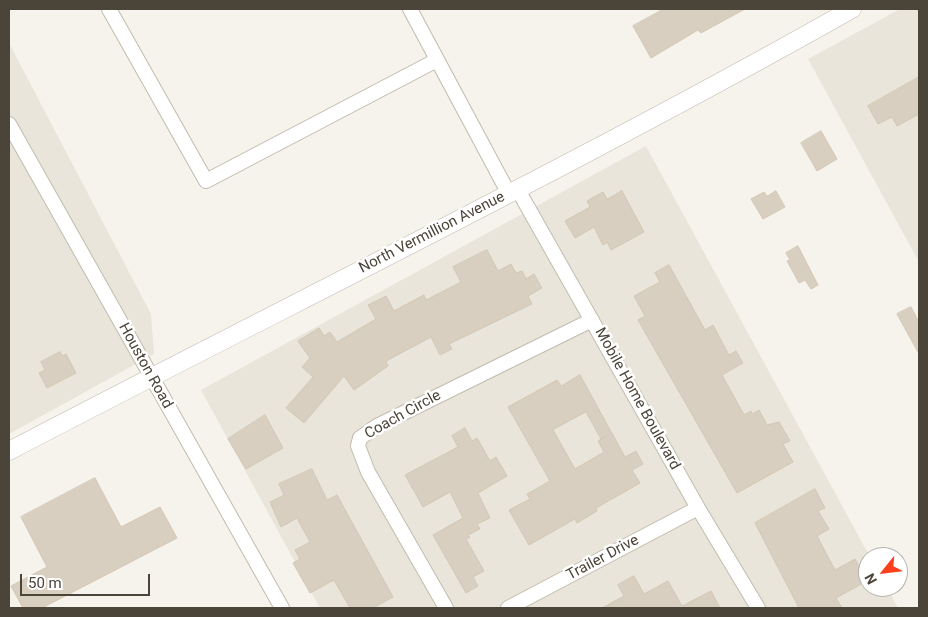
<!DOCTYPE html>
<style>
body{margin:0}
#map{position:relative;width:928px;height:617px;overflow:hidden;background:#f6f3ec;font-family:Roboto,sans-serif}
canvas{display:block}
.frame{position:absolute;inset:0;border:10px solid #4b4439;pointer-events:none}
.north{position:absolute;left:858px;top:547px;width:50px;height:50px;box-sizing:border-box;background:#fff;border:1px solid #b7b4b0;border-radius:50%;rotate:241deg;font-size:14px;font-weight:700;line-height:20px;text-align:center;color:#4b4439}
.north::after{content:'';display:block;margin:auto;width:18px;height:22px;background:#fc3f1d;clip-path:polygon(50% 0,100% 100%,50% 72%,0 100%)}
.scale{position:absolute;left:20px;top:574px;width:130px;height:22px;box-sizing:border-box;border:2px solid #4b4439;border-top:0;padding-left:6px;font-size:15px;line-height:18px;white-space:nowrap;color:#4b4439;-webkit-text-stroke:4px #fff;paint-order:stroke}
</style>
<div id="map">
<canvas width="928" height="617"></canvas>
<div class="frame"></div>
<div class="north">N</div>
<div class="scale">50 m</div>
</div>
<script>
const ctx = document.querySelector('canvas').getContext('2d');
ctx.lineJoin = 'round';
function paint(path, color) { ctx.fillStyle = color; ctx.fill(path, 'evenodd'); }
function stroke(path, color, width, dash) { ctx.strokeStyle = color; ctx.lineWidth = width; ctx.lineCap = dash ? 'butt' : 'round'; ctx.setLineDash(dash || []); ctx.stroke(path); }
function label(font, color, halo, rows, align = 'center') {
  ctx.font = font + ' Roboto,sans-serif'; ctx.lineWidth = 5; ctx.setLineDash([]); ctx.textBaseline = 'middle'; ctx.strokeStyle = halo; ctx.fillStyle = color; for (const [text, x, y, turn = 0] of rows) {
    ctx.save(); ctx.translate(x, y); ctx.rotate((+turn || 0) * Math.PI / 180); ctx.textAlign = isNaN(turn) ? turn : align; if (halo) ctx.strokeText(text, 0, 0); ctx.fillText(text, 0, 0); ctx.restore();
  }
}
paint(new Path2D(`
 M900,9H919V262L808,59Z
 M9,43L151,314L154,354L9,434Z
 M646,146L870,557H868V587H887L898,608H320L201,390Z`), '#eae5da');
const building = new Path2D(`
 M664,9H745L701,33L698,30L651,58L633,26Z
 M919,77V114L897,126L892,117L878,124L868,106Z
 M821,131L837,159L817,171L801,143Z
 M622,191L644,232L611,250L607,242L603,245L594,227L575,238L565,221L590,207L587,201L603,192L607,199Z
 M776,191L785,207L763,219L751,199L764,192L767,196Z
 M798,246L818,285L811,289L805,280L799,283L787,261L790,260L786,253Z
 M487,250L498,271L511,264L516,273L522,271L526,279L534,274L542,288L528,296L532,304L449,344L452,349L440,355L431,337L386,361L388,366L354,390L344,376L304,423L286,408L313,377L302,367L310,358L298,341L319,328L324,336L330,332L337,342L376,319L368,305L386,296L394,311L424,295L426,300L461,282L453,267Z
 M669,265L705,330L713,325L729,355L736,351L743,363L722,375L744,415L751,411L752,414L759,410L767,425L779,422L790,441L783,444L793,462L737,493L638,320L645,316L634,296L660,282L655,273Z
 M911,307L919,322V354L897,314Z
 M60,352L62,356L66,354L76,373L47,388L39,373L45,370L41,362Z
 M580,375L625,457L636,451L643,464L632,470L640,483L596,508L597,511L577,523L575,519L529,545L509,510L530,499L527,494L550,481L508,407L557,380L561,386ZM586,412L601,439L606,436L598,441L604,452L575,469L553,430Z
 M265,415L283,448L246,469L228,439Z
 M465,428L472,441L477,438L490,461L496,457L507,476L478,493L490,518L477,524L480,529L468,535L470,537L466,539L484,571L473,577L478,586L466,593L433,535L463,518L450,492L423,507L405,475L458,447L452,436Z
 M312,469L327,500L337,495L393,597L373,608H350L334,580L310,593L293,563L300,559L295,550L310,542L297,518L281,527L270,502L284,495L279,484Z
 M95,478L121,527L160,507L177,538L42,608H23L11,586L47,567L21,517Z
 M815,489L825,508L818,511L829,529L817,536L835,570L855,559L867,581L836,598L842,608H799L755,523Z
 M634,576L644,594L668,581L682,606L711,591L720,608H602L624,596L618,585Z`);
paint(building, '#d8cfc1');
stroke(building, '#d3c7b4', 1);
const minor = new Path2D(`
 M109,9L206,181L437,60
 M410,9L509,194
 M9,124L282,608
 M518,190L698,508L758,608
 M446,608L368,472L358,446L360,438L377,426L592,320
 M508,608L698,508`);
const tertiary = new Path2D(`
 M9,451C290,304 576,165 852,9`);
stroke(minor, '#c2bbae', 16);
stroke(tertiary, '#c2bbae', 19);
stroke(minor, '#fff', 14);
stroke(tertiary, '#fff', 18);
label('15px', '#4b4439', '#fff', [
 ["North Vermillion Avenue",432,233,-27],
 ["Houston Road",145,366,61],
 ["Mobile Home Boulevard",637,399,61],
 ["Coach Circle",403,415,-29],
 ["Trailer Drive",603,558,-28]
]);
</script>
